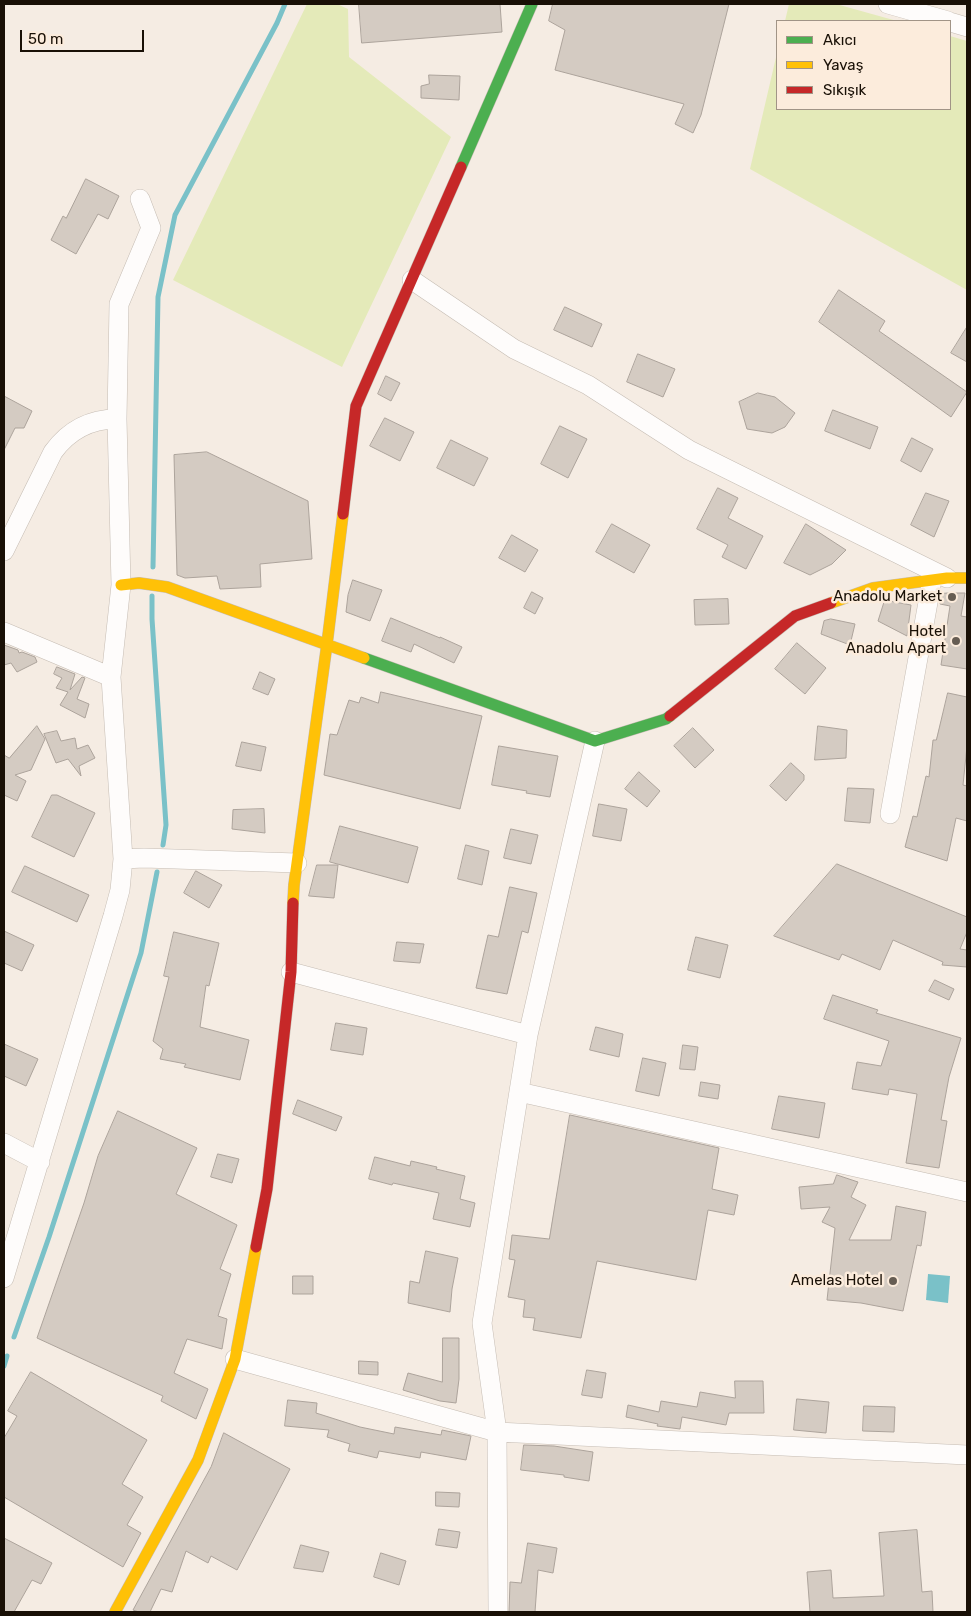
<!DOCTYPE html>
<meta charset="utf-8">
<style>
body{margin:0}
#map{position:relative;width:971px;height:1616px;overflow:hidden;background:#f5ece3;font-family:Rubik,sans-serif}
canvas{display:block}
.frame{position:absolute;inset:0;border:5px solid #191006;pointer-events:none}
.legend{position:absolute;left:776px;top:20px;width:175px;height:90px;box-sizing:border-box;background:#fcecdc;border:1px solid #a19486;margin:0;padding:6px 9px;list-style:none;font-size:15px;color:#191006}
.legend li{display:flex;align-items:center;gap:10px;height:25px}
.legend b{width:25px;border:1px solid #a19486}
.scale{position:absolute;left:20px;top:30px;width:124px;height:22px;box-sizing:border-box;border:2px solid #191006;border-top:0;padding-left:6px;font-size:15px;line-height:18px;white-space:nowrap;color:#191006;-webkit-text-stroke:4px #fcecdc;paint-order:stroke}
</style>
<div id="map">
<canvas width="971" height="1616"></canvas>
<div class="frame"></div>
<ul class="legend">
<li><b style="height:6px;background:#4caf50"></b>Akıcı</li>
<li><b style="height:6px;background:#ffc107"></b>Yavaş</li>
<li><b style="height:6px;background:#c62828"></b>Sıkışık</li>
</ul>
<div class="scale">50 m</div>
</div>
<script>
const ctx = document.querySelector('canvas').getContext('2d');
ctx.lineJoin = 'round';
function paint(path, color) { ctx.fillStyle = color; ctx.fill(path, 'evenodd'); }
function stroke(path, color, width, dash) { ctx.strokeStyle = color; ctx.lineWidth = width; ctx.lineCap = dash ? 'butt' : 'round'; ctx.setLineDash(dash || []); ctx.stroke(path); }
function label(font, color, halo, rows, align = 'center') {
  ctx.font = font + ' Rubik,sans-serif'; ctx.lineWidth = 5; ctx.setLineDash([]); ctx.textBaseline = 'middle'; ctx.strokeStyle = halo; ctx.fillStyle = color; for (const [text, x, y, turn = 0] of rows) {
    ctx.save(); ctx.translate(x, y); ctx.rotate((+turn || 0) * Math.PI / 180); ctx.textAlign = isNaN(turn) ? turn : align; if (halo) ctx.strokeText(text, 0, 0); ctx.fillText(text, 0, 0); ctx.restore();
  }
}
paint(new Path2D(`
 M307,4H337L348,9L349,57L451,137L342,367L173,280Z
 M789,4H836L897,21H785Z
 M950,36L967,41V290L750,169L777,53V109H950Z`), '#e4eab9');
paint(new Path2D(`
 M928,1274L950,1276L948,1303L926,1300Z`), '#7ac1c8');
stroke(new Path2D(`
 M153,567L158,297L175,215L277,23L285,4
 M152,596V619L166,825L163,845
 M14,1337L49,1237L141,953L157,872
 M4,1366L7,1356`), '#7ac1c8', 5);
const building = new Path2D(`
 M359,4H500L502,32L362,43Z
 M553,4H729L701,115L693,133L675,124L684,104L555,70L565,30L549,21Z
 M429,75L460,76L459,100L421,98V86L429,84Z
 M86,179L119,196L108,219L98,214L76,254L51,240L63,216L66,218Z
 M839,290L885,321L879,331L967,392L951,417L819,322Z
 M565,307L602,324L592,347L554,330Z
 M967,327V362L951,353Z
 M638,354L675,369L663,397L627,382Z
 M386,376L400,383L391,401L378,394Z
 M758,393L775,397L795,413L785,427L772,433L747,429L739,402Z
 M4,396L32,411L24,428H15L4,450Z
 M833,410L878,427L870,449L825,431Z
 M385,418L414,432L400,461L370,446Z
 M560,426L587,439L568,478L541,464Z
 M912,438L933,449L921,472L901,461Z
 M451,440L488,458L474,486L437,468Z
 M207,452L308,501L312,559L260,564L261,587L220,589L217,576L185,578L177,575L174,455Z
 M718,488L738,498L728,518L763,536L746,569L722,557L728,545L697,529Z
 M926,493L949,501L934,537L911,525Z
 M612,524L650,545L634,573L596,552Z
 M806,524L846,550L832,564L810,575L784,563Z
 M512,535L538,550L525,572L499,558Z
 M353,580L382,590L370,621L346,612L348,595Z
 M532,592L543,598L535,614L524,608Z
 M948,593H965L961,616L967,617V669L941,665L950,606L940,604L941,594Z
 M728,599L729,624L695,625L694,600Z
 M889,601L911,605L907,636L878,621L884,602Z
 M391,618L440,638V637L462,647L454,663L414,644L411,652L382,641Z
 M831,619L855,624L850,645L821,634L824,621Z
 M797,643L826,668L805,694L775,669Z
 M4,645L18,650L19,653L22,652L35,657L37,662L17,672L11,663L4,665Z
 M57,667L75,674L70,690L82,677L85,678L77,699L89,704L85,718L60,705L68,692L56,688L62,678L54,674Z
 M260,672L275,679L268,695L253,689Z
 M381,692L482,716L460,809L324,775L330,734L337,735L349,700L359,703L361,697L378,703Z
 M948,693L967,697V746L963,785L967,786V821L956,818L947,861L905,847L913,816L917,817L926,776L929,777L933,740H936Z
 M37,726L45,739L31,770L15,775L26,781L17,801L4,795V755L9,758Z
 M818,726L847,730L846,758L815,760Z
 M693,728L714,750L695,768L674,746Z
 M57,731L61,741L75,738L77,749L88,745L95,758L79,766L81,776L68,759L56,763L44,734Z
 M242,742L266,747L261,771L236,766Z
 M499,746L558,756L550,797L526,793L527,791L492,785Z
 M791,763L804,775V780L786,801L770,786Z
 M639,772L660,791L647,807L625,789Z
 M848,788L874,789L870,823L845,821Z
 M52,795H57L95,813L74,857L32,837Z
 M599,804L627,809L621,841L593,836Z
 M264,809L265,833L232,829L233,810Z
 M340,826L418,847L408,883L330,862Z
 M511,829L538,835L531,864L504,858Z
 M466,845L489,851L482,885L458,879Z
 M837,864L967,917V932L960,949L967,950V967L942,965L943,962L893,940L880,970L842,954L839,960L774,936Z
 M317,865H338L334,898L309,896Z
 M25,866L89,895L77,922L12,892Z
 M196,871L222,885L209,908L184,893Z
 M510,887L537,893L528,933L522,931L507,994L476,988L488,935L498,937Z
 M4,931L34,945L22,971L4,963Z
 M174,932L219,943L209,986L206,985L200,1027L249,1040L240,1080L184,1067L186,1064L160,1059L163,1049L153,1041L169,977L164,976Z
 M696,937L728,945L720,978L688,970Z
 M397,942L424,944L420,963L394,961Z
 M935,980L954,989L949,1000L929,991Z
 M833,995L878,1010L876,1013L961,1038L949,1077L941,1120L947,1121L939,1168L906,1163L917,1094L889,1089L888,1095L852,1089L857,1062L881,1066L889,1041L824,1019Z
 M336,1023L367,1028L363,1055L331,1050Z
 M596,1027L623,1034L619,1057L590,1050Z
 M4,1044L38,1059L26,1086L4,1076Z
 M683,1045L698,1047L695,1070L680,1069Z
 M643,1058L666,1063L659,1096L636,1091Z
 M701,1082L720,1085L718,1099L699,1096Z
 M779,1096L825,1103L819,1138L772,1129Z
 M298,1100L342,1117L336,1131L293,1114Z
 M118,1111L197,1148L176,1194L237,1225L220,1269L231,1274L218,1316L227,1319L222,1349L187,1339L174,1373L208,1389L196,1419L161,1401L163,1396L37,1338L84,1203L98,1156Z
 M570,1115L719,1148L712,1189L738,1195L734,1215L708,1210L696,1280L597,1261L581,1338L533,1330L535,1318L523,1317L525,1300L508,1297L515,1260L509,1259L512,1235L549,1239Z
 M218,1154L239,1159L232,1183L211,1177Z
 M375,1157L410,1166L411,1161L437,1167L436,1169L465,1176L460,1199L475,1203L470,1227L433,1219L439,1193L393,1183L392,1185L369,1179Z
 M837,1175L858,1182L851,1197L866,1205L849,1240H891L896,1206L926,1212L921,1246L917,1245L903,1311L861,1303L827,1300L835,1228L822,1222L830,1207L801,1209L799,1187L833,1184Z
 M426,1251L458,1258L452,1289L450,1312L408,1303L410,1281L419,1283Z
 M293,1276H313V1294H293Z
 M443,1338H459V1379L456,1403L440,1401L403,1390L408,1373L442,1382Z
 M359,1361L378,1362V1375L359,1374Z
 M587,1370L606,1373L602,1398L582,1395Z
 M31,1372L147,1440L122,1484L143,1497L127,1525L141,1533L123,1567L4,1497V1438L17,1416L8,1411Z
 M735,1381H763L764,1413H729L726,1425L682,1417L680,1429L657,1426L658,1424L626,1417L628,1405L659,1412L661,1401L697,1407L700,1392L735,1398Z
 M797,1399L829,1402L826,1433L794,1430Z
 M288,1400L317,1403L316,1413L360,1427L394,1434L395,1427L441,1435L442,1430L471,1436L466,1460L421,1452L420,1458L379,1451L377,1458L348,1451L350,1444L327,1437L329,1430L285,1426Z
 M864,1406L895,1407L894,1432L863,1431Z
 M224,1433L290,1469L237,1570L211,1556L208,1563L186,1551L172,1592L161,1589L150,1612H139L133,1610L211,1467Z
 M524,1445L554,1446L593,1452L589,1481L564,1477V1475L521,1470Z
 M436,1492L460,1493L459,1507L436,1506Z
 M439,1529L460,1532L457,1548L436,1545Z
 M917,1530L922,1592L932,1591L933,1612H810L807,1572L831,1570L833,1598L884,1596L879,1533Z
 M4,1538L52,1563L41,1584L32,1580L14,1612H4Z
 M528,1543L557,1548L553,1573L538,1570L535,1612H509L510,1582L521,1583Z
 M301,1545L329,1552L323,1572L294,1568Z
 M381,1553L406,1561L399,1585L374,1577Z`);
paint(building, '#d4cbc2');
stroke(building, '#aca39b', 1);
const street = new Path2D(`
 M888,4L948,21
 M950,22L967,27
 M412,280L514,349L588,385L689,450L947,578
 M4,551L53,452C69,430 90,419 117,419
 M4,632L111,677L123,859L120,890L113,916L4,1278
 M111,677L121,585L117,419L119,304L151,228L140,199
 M890,814L932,580
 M123,859L144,858L297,863
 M291,972L528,1035
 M519,1092L967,1192
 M4,1143L40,1162
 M235,1359L497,1432L967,1455
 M498,1612L497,1432L482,1323L528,1035L595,741`);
const fast = new Path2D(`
 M461,167L532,4
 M364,658L595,741L666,719L670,716`);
const slow = new Path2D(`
 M121,585L139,583L167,587L364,658
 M831,603L873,588L947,578H967
 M293,903L294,885L327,644L343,514
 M115,1612L198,1460L235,1359L256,1247`);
const jam = new Path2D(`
 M343,514L356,406L461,167
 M670,716L795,616L831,603
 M256,1247L267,1189L291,972L293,903`);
stroke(street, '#c5bcb3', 20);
stroke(fast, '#c5bcb3', 12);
stroke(slow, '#c5bcb3', 12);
stroke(jam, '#c5bcb3', 12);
stroke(street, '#fefcfb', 19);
stroke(fast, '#4caf50', 11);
stroke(slow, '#ffc107', 11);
stroke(jam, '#c62828', 11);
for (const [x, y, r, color] of [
 [952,597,5,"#665d53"],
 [956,641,5,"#665d53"],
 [893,1281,5,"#665d53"]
]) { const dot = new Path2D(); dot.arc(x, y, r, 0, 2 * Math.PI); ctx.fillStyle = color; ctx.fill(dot); stroke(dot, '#fcecdc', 2); }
label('15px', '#191006', '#fcecdc', [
 ["Anadolu Market",942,597],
 ["Hotel",946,632],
 ["Anadolu Apart",946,649],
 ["Amelas Hotel",883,1281]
], 'right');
</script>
